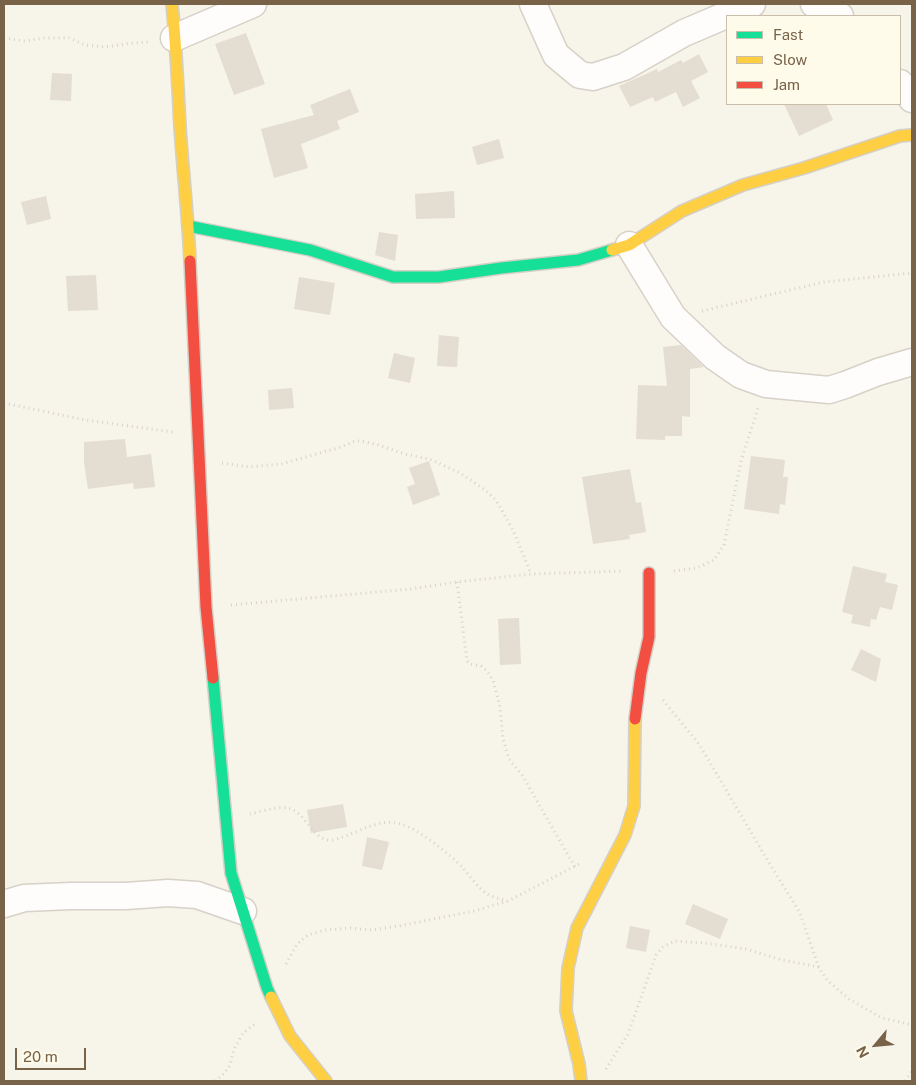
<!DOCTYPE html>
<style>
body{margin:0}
#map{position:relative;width:916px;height:1085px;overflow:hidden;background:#f7f4ea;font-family:"Public Sans",sans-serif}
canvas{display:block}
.frame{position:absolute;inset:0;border:5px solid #786248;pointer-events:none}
.legend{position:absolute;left:726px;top:15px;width:175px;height:90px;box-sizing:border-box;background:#fffbeb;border:1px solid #c9beaa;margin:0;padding:6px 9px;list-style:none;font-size:15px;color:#786248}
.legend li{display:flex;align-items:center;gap:10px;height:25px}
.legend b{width:25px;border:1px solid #c9beaa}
.north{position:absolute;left:851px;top:1020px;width:50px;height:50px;-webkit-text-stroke:4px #fffbeb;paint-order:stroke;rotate:242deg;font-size:14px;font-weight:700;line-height:20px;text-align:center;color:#786248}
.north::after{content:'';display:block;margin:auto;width:18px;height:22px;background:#786248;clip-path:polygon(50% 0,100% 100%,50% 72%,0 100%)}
.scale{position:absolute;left:15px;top:1048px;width:71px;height:22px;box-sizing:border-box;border:2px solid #786248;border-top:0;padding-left:6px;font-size:15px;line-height:18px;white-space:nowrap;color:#786248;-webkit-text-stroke:4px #fffbeb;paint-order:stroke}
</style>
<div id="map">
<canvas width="916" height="1085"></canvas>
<div class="frame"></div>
<ul class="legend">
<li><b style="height:6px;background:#16e098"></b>Fast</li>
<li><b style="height:6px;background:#ffcf43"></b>Slow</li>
<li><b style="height:6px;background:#f24e42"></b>Jam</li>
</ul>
<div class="north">N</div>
<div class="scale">20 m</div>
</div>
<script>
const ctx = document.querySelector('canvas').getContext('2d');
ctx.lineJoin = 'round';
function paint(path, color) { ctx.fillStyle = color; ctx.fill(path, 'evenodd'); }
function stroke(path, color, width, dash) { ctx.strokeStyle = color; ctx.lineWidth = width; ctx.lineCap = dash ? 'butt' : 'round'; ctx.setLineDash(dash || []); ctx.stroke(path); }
paint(new Path2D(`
 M246,33L265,84L234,95L215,44Z
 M699,54L708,72L691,81L700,98L683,107L676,92L655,102L653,97L630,107L619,86L657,69L658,72L681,60L683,63Z
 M52,73L72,74L71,101L50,100Z
 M350,89L359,112L337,121L340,129L301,144L308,168L274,178L261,129L314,115L310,105Z
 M784,104H826L833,120L799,136Z
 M499,139L504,158L477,165L472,147Z
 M454,191L455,218L416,219L415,194Z
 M46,196L51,219L27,225L21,202Z
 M379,232L398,235L395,261L375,255Z
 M96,275L98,310L68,311L66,276Z
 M299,277L335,283L330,315L294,309Z
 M439,335L459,337L457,367L437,366Z
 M681,345L704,367L690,369V417L682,416V436H665V440L636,439L638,385L667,386L663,347Z
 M394,353L415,358L410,383L388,378Z
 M292,388L294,408L269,410L268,390Z
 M125,439L127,457L151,454L155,487L134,489L133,483L88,489L84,462V442Z
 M751,456L785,460L783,477H788L785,505L780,504L779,514L744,509Z
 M429,461L440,495L413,505L407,487L415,484L409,468Z
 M630,469L636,503L641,502L646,532L629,535L630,539L593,544L582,477Z
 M853,566L887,574L885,582L898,585L892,610L880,607L876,620L871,619L870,627L851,623L853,615L842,612Z
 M519,618L521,664L500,665L498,619Z
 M861,649L881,659L876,682L851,670Z
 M343,804L347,827L311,833L307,810Z
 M367,837L389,842L382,870L362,866Z
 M693,904L728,919L720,939L685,924Z
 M630,926L650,930L646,952L626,948Z`), '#e4ddd1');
const street = new Path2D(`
 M533,4L556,55L580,75L593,77L624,67L684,33L752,4
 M814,4L831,11L840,16
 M174,38L253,4
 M900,83L912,99
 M629,245L673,317L715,357L741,375L766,384L829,390L845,385L878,372L912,362
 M4,904L24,898L71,896H126L168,893L197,895L243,911`);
const fast = new Path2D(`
 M188,226L310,250L393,277H439L501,268L578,260L612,250
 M213,678L231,873L267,988L271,997`);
const slow = new Path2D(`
 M172,4C176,45 178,86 180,127C183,172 188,216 190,261
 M612,250L629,245L682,211L743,185L804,168L900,136L912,135
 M271,997L290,1036L326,1081
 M581,1081L579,1064L566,1011L568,968L577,928L625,835L634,806L635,719`);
const jam = new Path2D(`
 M190,261L206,607L213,678
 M635,719L641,673L649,637V573`);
stroke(street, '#d7d1c8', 29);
stroke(fast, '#d5d0c5', 14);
stroke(slow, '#d5d0c5', 14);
stroke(jam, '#d5d0c5', 14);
stroke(new Path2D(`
 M4,38L24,41L44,38H69L85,45L104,47L133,43L151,42
 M702,311L824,282L912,273
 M4,403L86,420L173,432
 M222,463L249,467L281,464L341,447L355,441H362L378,445L405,454L432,460L460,473L485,490L496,500L513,530L531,574
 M674,571L697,568L714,560L724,545L741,461L758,408
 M457,582L467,661L470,664L481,666L486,670L493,680L500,707L503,739L509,759L522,775L575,867
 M231,605L411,589L457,582L531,574L623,571
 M663,700L699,744L765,856L800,913L819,968L828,981L849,999L882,1018L912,1025
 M250,814C260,812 276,806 287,808C304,810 311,837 328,840C333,841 339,838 343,837C363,830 380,818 401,824C417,828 451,855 463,868C468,874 479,889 486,893C491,897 501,899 507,901
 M286,964L297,944L308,935L325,930L351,928L369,930L378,929L404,925L474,911L508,901L581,863
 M606,1069L628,1034L656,955L663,947L675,941L704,943L746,949L782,960L819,967
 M215,1081L224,1074L230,1065L234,1049L243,1033L256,1023
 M905,1081L912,1071`), '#d8d2ca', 3, [1, 4]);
stroke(street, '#fefdfc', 26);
stroke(fast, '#16e098', 11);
stroke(slow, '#ffcf43', 11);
stroke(jam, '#f24e42', 11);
</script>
